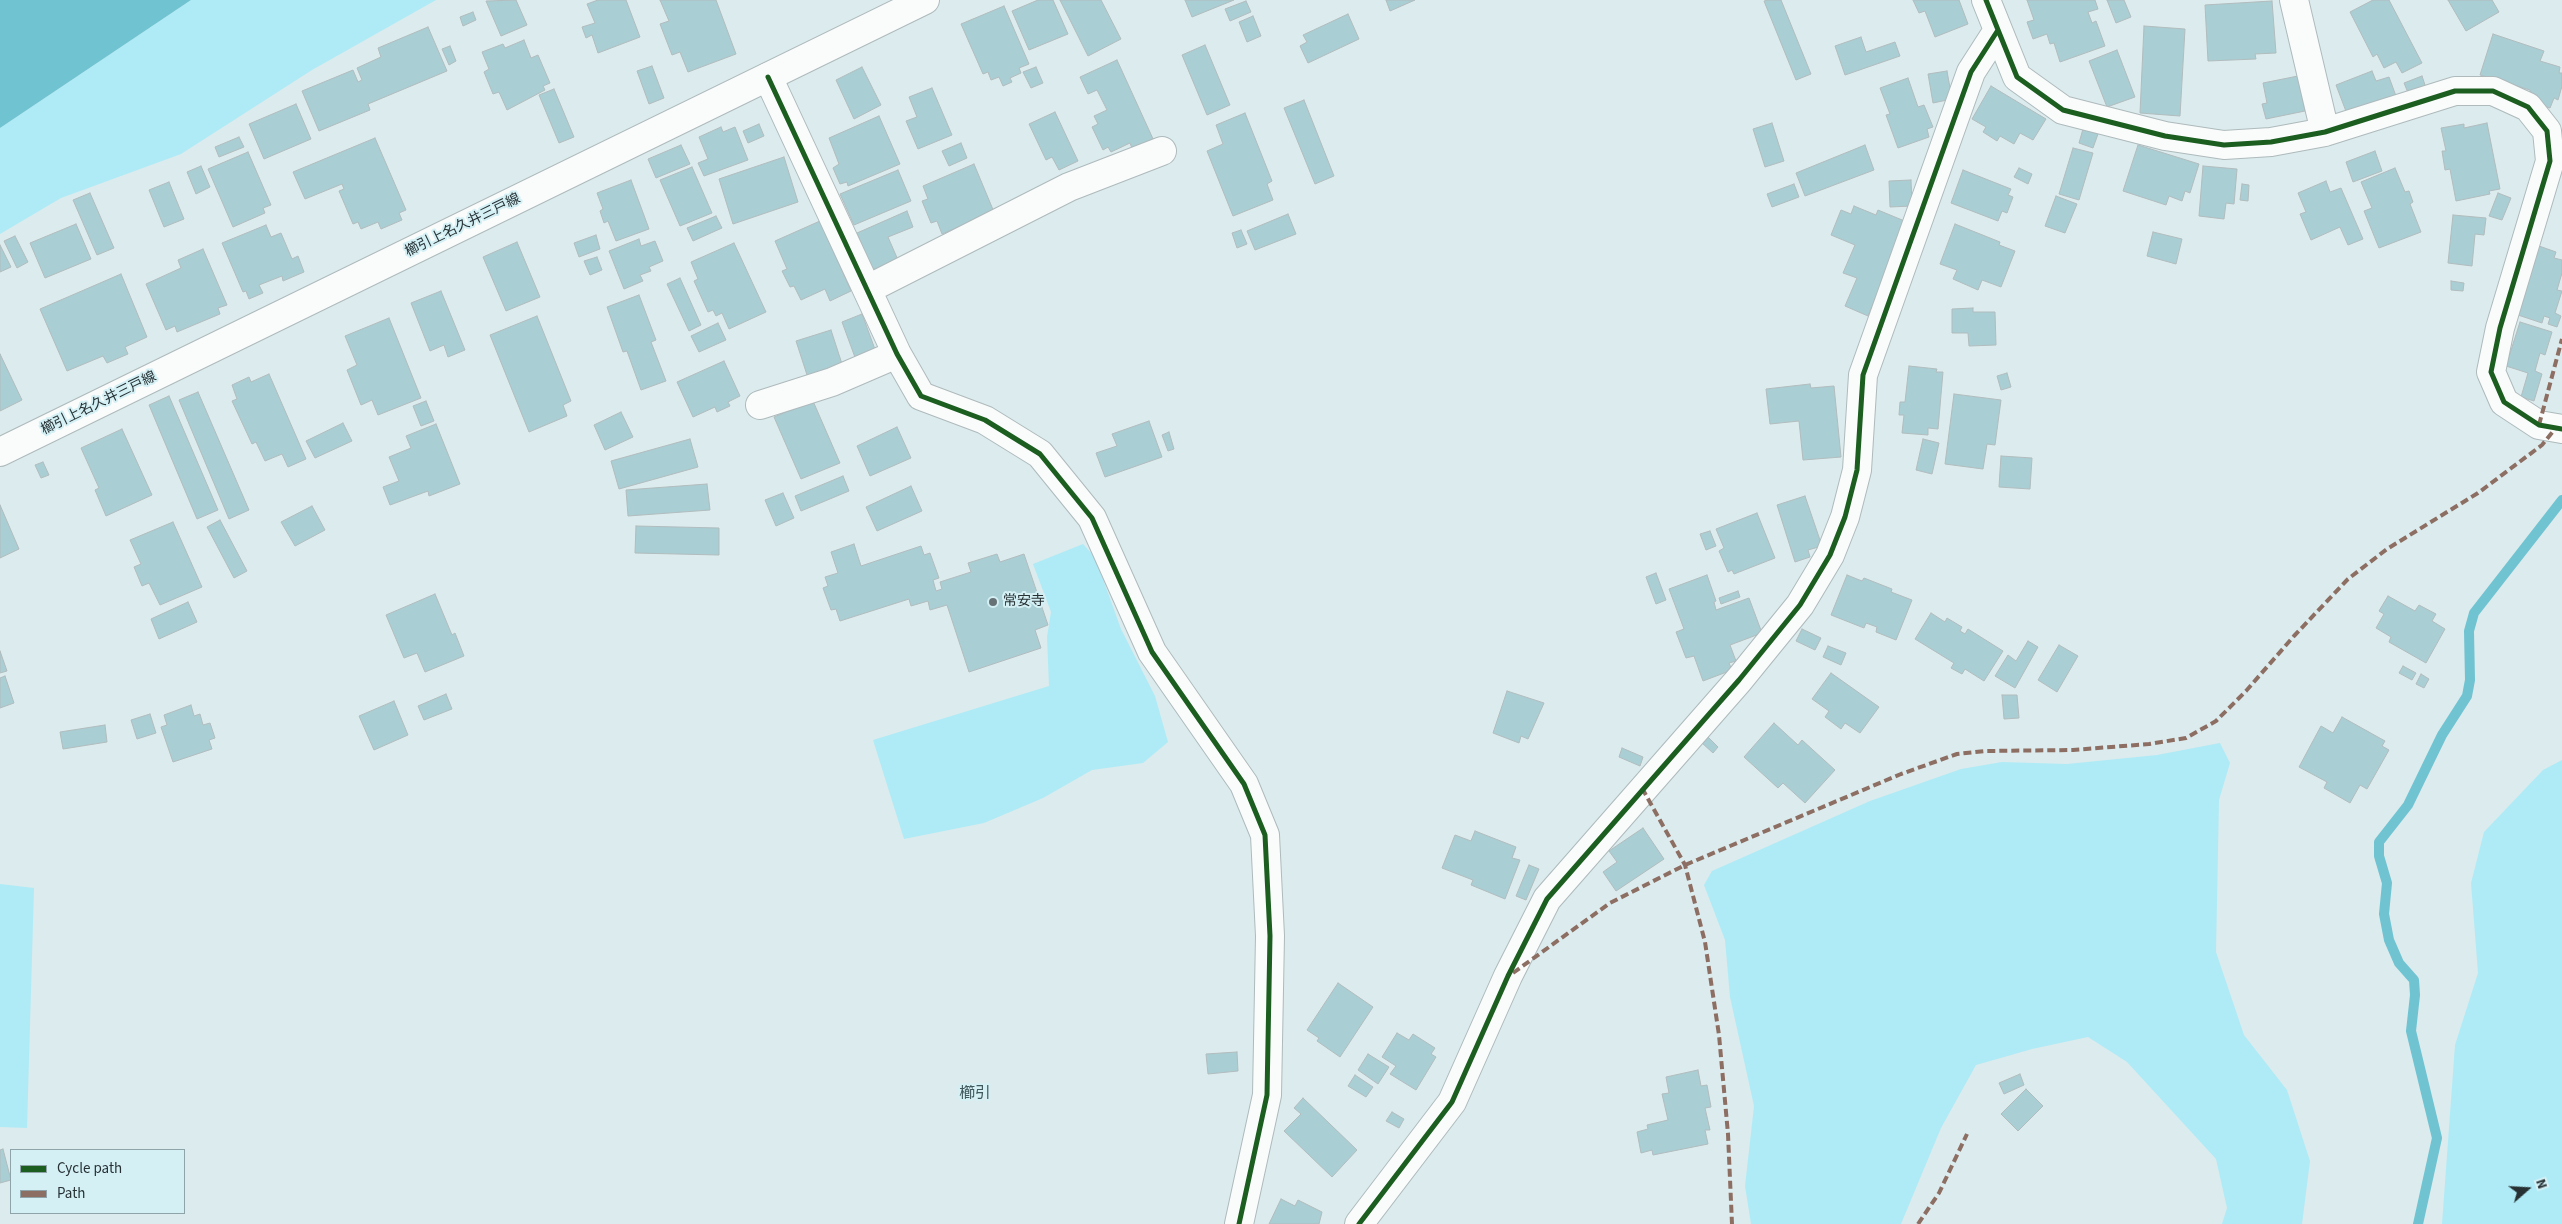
<!DOCTYPE html>
<html>
<head>
<meta charset="utf-8">
<style>
  body { margin:0 }
  #map { position:relative; width:2562px; height:1224px; overflow:hidden; background:#dcebed; font-family:"Source Sans 3",sans-serif }
  canvas { display:block }
  .legend { position:absolute; left:10px; top:1149px; width:175px; height:65px; box-sizing:border-box; background:#d4f0f5; border:1px solid #8fa4a8; margin:0; padding:6px 9px; list-style:none; font-size:15px; color:#273134 }
  .legend li { display:flex; align-items:center; gap:10px; height:25px }
  .legend b { width:25px; border:1px solid #8fa4a8 }
  .north { position:absolute; left:2502px; top:1164px; width:50px; height:50px; -webkit-text-stroke:4px #d4f0f5; paint-order:stroke; rotate:71deg; font-size:14px; font-weight:700; line-height:20px; text-align:center; color:#273134 }
  .north::after { content:''; display:block; margin:auto; width:18px; height:22px; background:#273134; clip-path:polygon(50% 0,100% 100%,50% 72%,0 100%) }
</style>
</head>
<body>
<div id="map">
<canvas width="2562" height="1224"></canvas>
<ul class="legend">
<li><b style="height:6px;background:#1b5e20"></b>Cycle path</li>
<li><b style="height:6px;background:#8d6e63"></b>Path</li>
</ul>
<div class="north">N</div>
</div>
<script>
const ctx = document.querySelector('canvas').getContext('2d');
ctx.lineJoin = 'round';
function paint(path, color) {
  ctx.fillStyle = color;
  ctx.fill(path, 'evenodd');
}
function poly(rows) {
  const path = new Path2D();
  for (const r of rows) {
    path.moveTo(r[0], r[1]);
    for (let i = 2; i < r.length; i += 2) path.lineTo(r[i], r[i + 1]);
  }
  return path;
}
function stroke(path, color, width, dash) {
  ctx.strokeStyle = color;
  ctx.lineWidth = width;
  ctx.lineCap = dash ? 'butt' : 'round';
  ctx.setLineDash(dash || []);
  ctx.stroke(path);
}
function drawText(font, color, halo, rows, align = 'center') {
  ctx.font = font + ' "Source Sans 3","Noto Sans JP",sans-serif';
  ctx.lineWidth = 4;
  ctx.setLineDash([]);
  ctx.textBaseline = 'middle';
  ctx.strokeStyle = halo;
  ctx.fillStyle = color;
  for (const [text, x, y, turn = 0] of rows) {
    ctx.save();
    ctx.translate(x, y);
    ctx.rotate((+turn || 0) * Math.PI / 180);
    ctx.textAlign = isNaN(turn) ? turn : align;
    if (halo) ctx.strokeText(text, 0, 0);
    ctx.fillText(text, 0, 0);
    ctx.restore();
  }
}
paint(poly([
  [191,0,436,0,312,70,181,154,61,198,0,234,0,128],
  [1083,544,1095,557,1121,629,1155,696,1168,742,1143,763,1092,770,1043,798,984,823,904,839,873,740,1049,686,1047,637,1051,612,1033,564],
  [2220,743,2230,763,2219,800,2216,952,2244,1035,2287,1090,2310,1161,2302,1224,2222,1224,2227,1208,2216,1159,2127,1062,2088,1037,2032,1049,1976,1065,1941,1128,1901,1224,1751,1224,1745,1186,1754,1106,1730,997,1725,940,1704,885,1712,871,1870,801,1961,769,2002,762,2067,764,2157,755],
  [2562,760,2562,1224,2442,1224,2455,1045,2478,973,2471,883,2484,832,2543,770],
  [0,884,34,888,27,1128,0,1127]
]), '#afebf6');
paint(poly([
  [0,0,191,0,0,128]
]), '#70c3d1');
stroke(poly([
  [2418,1224,2437,1138,2411,1031,2415,995,2414,980,2399,963,2389,940,2384,914,2387,883,2379,856,2379,842,2408,805,2442,735,2467,696,2470,680,2469,631,2474,613,2562,500]
]), '#70c3d1', 10);
const building = poly([
  [516,0,527,25,501,36,486,1,516,0],
  [598,0,626,0,640,37,598,53,592,35,586,38,582,27,595,23,587,4,598,0],
  [660,0,716,0,736,54,688,72,680,52,672,55,660,24,669,21,660,0],
  [1038,0,1053,0,1068,34,1029,50,1012,11,1038,0],
  [1060,0,1101,0,1121,39,1088,56,1060,0],
  [1185,0,1234,0,1192,17,1185,0],
  [1386,0,1415,0,1390,11,1386,0],
  [1768,0,1781,0,1811,74,1796,80,1764,1,1768,0],
  [1913,0,1959,0,1968,24,1935,37,1925,11,1919,13,1913,0],
  [2027,0,2095,0,2098,9,2088,12,2092,23,2096,21,2105,46,2060,62,2054,43,2050,44,2047,34,2033,39,2027,22,2034,20,2027,0],
  [2107,0,2124,0,2131,17,2116,23,2107,0],
  [2373,0,2389,0,2422,63,2402,73,2396,62,2384,68,2377,54,2373,57,2350,12,2373,0],
  [2448,0,2492,0,2499,12,2466,31,2448,0],
  [1246,1,1251,12,1230,21,1225,9,1246,1],
  [2272,1,2276,53,2255,54,2256,59,2208,61,2205,5,2272,1],
  [1004,6,1029,64,1019,68,1021,73,1010,78,1012,82,1003,86,999,77,991,80,988,72,983,74,961,24,1004,6],
  [473,12,476,20,463,26,460,17,473,12],
  [1348,14,1359,39,1308,63,1300,46,1307,42,1303,35,1348,14],
  [1253,16,1261,36,1247,42,1239,22,1253,16],
  [2144,26,2185,29,2180,116,2140,113,2144,26],
  [428,27,447,71,368,104,370,110,319,131,302,91,353,70,358,82,362,80,357,68,381,57,378,48,428,27],
  [2493,34,2544,51,2540,61,2560,67,2559,73,2562,73,2562,86,2558,100,2554,98,2550,108,2530,102,2530,90,2480,75,2493,34],
  [1861,37,1866,52,1895,42,1900,56,1845,75,1835,46,1861,37],
  [524,40,531,58,538,55,550,83,543,86,545,90,507,110,499,92,493,94,484,72,489,69,482,52,503,44,505,48,524,40],
  [1205,45,1230,105,1207,115,1182,55,1205,45],
  [450,46,456,61,449,65,442,49,450,46],
  [2117,50,2135,97,2107,107,2089,61,2117,50],
  [1117,60,1154,141,1133,151,1130,143,1111,152,1108,147,1103,150,1092,127,1098,124,1094,116,1107,110,1097,90,1088,94,1080,77,1117,60],
  [652,66,664,98,649,104,637,71,652,66],
  [862,67,881,105,854,119,836,80,862,67],
  [1036,67,1043,83,1031,88,1023,72,1036,67],
  [1947,71,1952,99,1933,103,1928,74,1947,71],
  [2372,71,2376,81,2389,77,2396,96,2347,114,2336,85,2372,71],
  [2298,76,2305,111,2266,119,2262,104,2267,103,2263,83,2298,76],
  [2422,76,2426,88,2409,95,2404,83,2422,76],
  [1908,78,1918,107,1924,105,1933,127,1927,129,1929,137,1898,148,1886,115,1890,114,1880,88,1908,78],
  [1991,86,2046,119,2033,140,2020,133,2014,144,2000,136,1997,141,1983,132,1986,127,1972,119,1991,86],
  [932,88,952,135,918,149,906,121,917,117,909,97,932,88],
  [554,89,574,137,559,143,539,95,554,89],
  [1304,100,1334,176,1315,184,1284,108,1304,100],
  [296,104,311,139,264,159,249,124,296,104],
  [1055,112,1078,161,1059,170,1052,157,1046,160,1029,124,1055,112],
  [1245,113,1272,181,1267,184,1273,200,1233,216,1207,151,1223,144,1216,125,1245,113],
  [879,116,900,164,848,186,847,182,840,184,833,168,839,164,829,138,879,116],
  [1772,123,1784,161,1765,167,1753,129,1772,123],
  [2487,123,2500,189,2489,191,2490,194,2456,201,2450,169,2445,170,2442,151,2446,151,2441,128,2464,124,2464,128,2487,123],
  [759,124,764,136,748,143,743,131,759,124],
  [721,127,723,132,735,127,748,160,704,176,698,163,708,159,699,137,721,127],
  [2083,129,2098,134,2093,148,2079,143,2083,129],
  [239,137,244,147,219,157,215,147,239,137],
  [375,138,406,210,399,213,402,220,381,229,378,222,361,229,358,222,353,224,339,191,344,189,342,184,305,199,293,172,375,138],
  [961,143,967,158,949,166,942,151,961,143],
  [681,145,690,164,656,178,648,159,681,145],
  [1865,145,1874,170,1805,196,1796,173,1865,145],
  [2138,145,2199,164,2190,193,2185,191,2182,201,2169,196,2166,205,2123,191,2138,145],
  [2073,148,2093,153,2079,200,2059,194,2073,148],
  [2375,151,2382,171,2353,182,2346,162,2375,151],
  [248,152,271,205,263,208,265,213,233,227,208,169,248,152],
  [784,157,798,202,733,224,719,179,784,157],
  [974,164,994,212,942,234,937,221,931,223,922,201,928,199,923,186,974,164],
  [201,166,210,187,196,194,187,172,201,166],
  [2203,166,2237,169,2234,204,2226,203,2224,219,2199,216,2203,166],
  [692,167,712,213,680,226,660,180,692,167],
  [2019,168,2032,174,2028,184,2014,177,2019,168],
  [2395,168,2405,192,2409,191,2413,202,2410,204,2421,232,2379,248,2364,211,2372,208,2361,182,2395,168],
  [898,170,911,201,854,225,840,194,898,170],
  [1963,170,2011,189,2008,195,2013,197,2007,213,2002,211,1998,221,1951,203,1963,170],
  [631,180,649,229,616,241,608,221,604,223,600,211,603,209,597,193,631,180],
  [1911,180,1912,206,1890,207,1889,181,1911,180],
  [2326,181,2330,192,2341,188,2363,239,2348,245,2340,227,2311,240,2300,214,2306,212,2298,193,2326,181],
  [169,182,184,219,164,227,149,190,169,182],
  [1794,184,1799,197,1772,207,1767,194,1794,184],
  [2242,184,2249,185,2248,201,2240,200,2242,184],
  [90,193,114,248,97,255,73,200,90,193],
  [2498,193,2511,198,2502,220,2489,216,2498,193],
  [2056,196,2077,204,2065,233,2045,226,2056,196],
  [1854,206,1876,215,1878,210,1907,222,1868,316,1845,306,1857,278,1843,273,1855,245,1831,235,1841,210,1851,214,1854,206],
  [907,211,913,227,888,237,898,260,872,270,857,233,907,211],
  [1288,214,1296,234,1255,250,1247,231,1288,214],
  [2453,215,2486,218,2484,235,2475,234,2472,266,2448,263,2453,215],
  [716,216,722,228,693,241,687,228,716,216],
  [820,221,851,291,830,301,825,289,801,300,794,286,790,287,782,271,787,269,775,241,820,221],
  [76,224,91,259,45,278,30,243,76,224],
  [1955,224,2000,242,1999,245,2015,251,2001,287,1982,280,1978,290,1953,279,1957,270,1940,264,1955,224],
  [266,225,271,237,281,233,292,259,298,256,304,272,283,281,282,276,259,285,263,293,249,299,246,291,243,292,222,243,266,225],
  [1241,230,1247,244,1237,248,1232,233,1241,230],
  [2153,232,2182,239,2176,264,2147,256,2153,232],
  [596,235,600,249,579,257,574,243,596,235],
  [15,236,28,262,17,268,4,241,15,236],
  [639,239,641,246,655,241,663,261,649,267,651,271,640,275,643,281,624,289,609,251,639,239],
  [517,242,540,297,506,311,483,257,517,242],
  [734,243,766,312,729,329,722,313,716,316,713,310,708,312,694,281,698,279,691,262,734,243],
  [0,245,11,267,0,272,0,245],
  [2539,246,2556,252,2554,258,2562,260,2562,273,2557,290,2562,291,2555,313,2561,316,2557,327,2548,324,2550,318,2544,316,2542,323,2518,315,2539,246],
  [203,249,227,305,218,308,220,314,177,332,175,326,166,330,146,284,181,268,178,260,203,249],
  [597,257,602,270,590,275,584,261,597,257],
  [121,274,147,337,125,347,128,354,107,363,103,356,67,371,40,309,121,274],
  [680,278,701,325,689,331,667,284,680,278],
  [2451,281,2464,283,2463,291,2451,290,2451,281],
  [441,291,465,350,448,357,444,345,430,351,411,303,441,291],
  [639,295,656,340,651,342,666,381,641,390,627,351,623,352,607,307,639,295],
  [1973,308,1973,312,1995,312,1996,345,1969,346,1968,333,1952,333,1952,309,1973,308],
  [862,314,876,352,856,360,842,322,862,314],
  [537,316,571,401,563,405,567,416,529,432,490,335,537,316],
  [389,318,421,398,378,415,372,400,361,405,347,370,357,365,345,336,389,318],
  [2520,322,2552,332,2545,355,2540,353,2535,371,2542,374,2534,401,2521,397,2528,373,2506,366,2520,322],
  [718,323,726,340,699,352,691,336,718,323],
  [831,330,843,367,808,378,796,341,831,330],
  [0,354,22,400,0,411,0,354],
  [724,361,740,396,728,402,730,406,717,412,715,407,693,417,677,382,724,361],
  [1909,366,1937,369,1936,372,1943,372,1938,429,1928,428,1928,435,1902,433,1904,415,1899,415,1900,402,1905,402,1909,366],
  [2007,373,2011,387,2001,390,1997,376,2007,373],
  [269,374,306,459,288,467,282,454,265,461,256,442,252,444,232,401,237,399,232,385,249,377,251,382,269,374],
  [1810,384,1811,388,1834,386,1841,457,1803,460,1799,421,1770,424,1766,389,1810,384],
  [198,392,249,510,229,519,179,400,198,392],
  [1954,394,2001,400,1995,445,1987,444,1983,469,1945,464,1954,394],
  [169,396,218,510,197,519,149,405,169,396],
  [426,401,434,421,421,426,413,406,426,401],
  [813,401,840,463,801,479,774,417,813,401],
  [621,412,633,437,605,450,594,425,621,412],
  [1149,421,1162,457,1105,477,1096,453,1117,446,1112,434,1149,421],
  [343,423,352,441,315,458,306,441,343,423],
  [436,424,460,484,429,496,428,491,390,505,383,487,399,481,389,457,411,448,406,436,436,424],
  [897,427,911,458,870,476,857,446,897,427],
  [122,429,152,495,106,516,95,490,99,488,81,448,122,429],
  [1169,432,1174,449,1168,451,1162,435,1169,432],
  [690,439,698,467,619,489,611,461,690,439],
  [1923,439,1939,443,1932,474,1916,470,1923,439],
  [2001,456,2032,458,2030,489,1999,487,2001,456],
  [43,462,49,475,41,478,35,465,43,462],
  [843,476,849,491,801,511,795,496,843,476],
  [707,484,710,510,628,516,626,490,707,484],
  [911,486,922,511,877,531,866,507,911,486],
  [783,493,794,518,776,526,765,500,783,493],
  [1805,496,1822,546,1808,550,1810,557,1795,562,1777,505,1805,496],
  [0,505,19,549,0,558,0,505],
  [312,506,325,530,295,546,281,522,312,506],
  [1757,513,1775,558,1734,574,1732,570,1728,572,1719,551,1724,548,1716,529,1757,513],
  [220,520,247,571,234,578,207,527,220,520],
  [173,522,202,587,160,605,149,583,142,586,134,567,141,564,130,540,173,522],
  [636,526,719,528,719,555,635,553,636,526],
  [1710,531,1716,546,1706,550,1700,534,1710,531],
  [854,544,861,566,921,546,924,555,930,553,939,578,933,580,936,591,942,589,940,582,971,572,968,563,997,554,1000,562,1024,554,1048,625,1035,630,1041,648,969,672,947,605,930,610,928,601,911,606,909,599,840,621,836,609,831,610,823,588,828,586,825,577,838,573,831,552,854,544],
  [1656,573,1666,600,1656,604,1646,577,1656,573],
  [1707,575,1716,601,1714,602,1716,610,1749,598,1762,633,1730,645,1736,661,1729,663,1732,670,1703,681,1694,656,1686,658,1676,632,1684,629,1669,589,1707,575],
  [1847,575,1862,581,1864,578,1892,589,1891,592,1912,600,1896,640,1876,632,1877,627,1866,623,1864,628,1831,615,1847,575],
  [1738,591,1740,597,1721,604,1719,598,1738,591],
  [435,594,452,635,455,633,464,656,425,672,417,653,404,658,386,615,435,594],
  [2388,596,2415,611,2419,605,2436,614,2432,621,2445,629,2426,663,2389,642,2391,637,2376,628,2384,614,2379,611,2388,596],
  [188,602,197,622,159,639,151,619,188,602],
  [1931,613,1945,622,1947,618,1962,627,1960,631,1965,634,1968,629,2003,651,1984,681,1965,669,1962,674,1951,668,1954,663,1915,639,1931,613],
  [1802,629,1821,638,1815,650,1796,641,1802,629],
  [2028,641,2038,647,2015,688,1995,676,2008,655,2016,661,2028,641],
  [2059,645,2078,656,2057,692,2038,680,2059,645],
  [1828,646,1846,653,1841,665,1823,657,1828,646],
  [0,651,7,671,0,673,0,651],
  [2403,666,2416,673,2412,680,2399,673,2403,666],
  [1831,673,1879,707,1860,733,1845,723,1841,729,1825,717,1829,711,1812,699,1831,673],
  [2421,674,2429,679,2424,688,2416,684,2421,674],
  [5,676,14,703,0,708,0,678,5,676],
  [1507,691,1544,703,1528,739,1521,736,1519,743,1493,733,1507,691],
  [446,694,452,709,424,720,418,706,446,694],
  [2002,695,2017,695,2019,718,2004,719,2002,695],
  [394,701,408,735,374,750,359,716,394,701],
  [191,705,194,716,200,714,203,725,210,723,215,738,209,740,212,749,173,762,161,727,167,725,164,715,191,705],
  [150,714,156,733,137,739,131,720,150,714],
  [2342,717,2385,741,2382,746,2389,750,2367,789,2360,785,2350,803,2324,788,2327,782,2299,767,2321,726,2333,733,2342,717],
  [1774,723,1798,745,1802,740,1835,770,1805,803,1783,783,1778,788,1744,757,1774,723],
  [105,725,107,742,63,749,60,732,105,725],
  [1708,737,1718,747,1713,753,1702,743,1708,737],
  [1622,748,1643,757,1640,766,1619,757,1622,748],
  [1643,828,1664,859,1616,891,1603,872,1617,862,1609,851,1643,828],
  [1475,831,1516,847,1512,858,1520,860,1505,899,1471,885,1473,880,1442,868,1455,835,1471,841,1475,831],
  [1529,865,1539,869,1526,900,1516,896,1529,865],
  [1338,983,1373,1007,1340,1057,1317,1041,1319,1038,1307,1030,1338,983],
  [1397,1033,1409,1040,1413,1034,1435,1048,1431,1054,1436,1057,1416,1090,1390,1074,1396,1066,1382,1057,1397,1033],
  [1237,1052,1238,1071,1208,1074,1206,1054,1237,1052],
  [1368,1054,1389,1067,1378,1084,1358,1070,1368,1054],
  [1698,1070,1701,1086,1707,1085,1711,1107,1705,1108,1710,1130,1705,1130,1708,1144,1653,1155,1652,1150,1641,1153,1637,1132,1648,1129,1647,1125,1668,1120,1662,1094,1669,1093,1666,1077,1698,1070],
  [2020,1074,2024,1085,2004,1094,1999,1083,2020,1074],
  [1355,1075,1373,1087,1366,1097,1348,1086,1355,1075],
  [2026,1089,2043,1106,2018,1131,2001,1114,2026,1089],
  [1303,1098,1357,1150,1332,1177,1284,1131,1301,1114,1294,1108,1303,1098],
  [1392,1112,1404,1119,1399,1128,1386,1121,1392,1112],
  [3,1149,11,1180,0,1183,0,1150,3,1149],
  [1281,1199,1295,1206,1298,1200,1322,1212,1319,1224,1269,1224,1281,1199]
]);
paint(building, '#a9ced3');
stroke(building, '#b1bcbe', 1);
const minor = poly([
  [1986,0,2017,77,2063,110,2165,136,2224,145,2271,142,2325,132,2455,91,2493,91,2528,107,2547,131,2550,161,2500,328,2491,372,2504,402,2539,425,2562,429],
  [2294,0,2325,132],
  [768,77,897,354,921,396,985,420,1040,454,1092,518,1152,652,1244,784,1265,835,1270,936,1267,1095,1239,1224],
  [868,289,1069,187,1162,151],
  [760,405,832,382,897,354],
  [1359,1224,1452,1102,1508,976,1547,899,1739,680,1800,605,1830,555,1845,517,1857,470,1863,375,1971,72,1998,30]
]);
const major = poly([
  [0,452,925,0]
]);
stroke(minor, '#aebabc', 30);
stroke(major, '#aebabc', 30);
stroke(minor, '#fafcfc', 28);
stroke(major, '#fafcfc', 28);
stroke(poly([
  [2539,425,2562,339],
  [1642,788,1685,865,1705,942,1719,1035,1728,1134,1732,1224],
  [1513,973,1610,903,1685,865,1901,774,1957,754,1985,751,2073,750,2149,744,2186,738,2216,721,2246,691,2294,636,2348,579,2387,549,2478,493,2542,445,2555,429],
  [1918,1224,1939,1193,1967,1134]
]), '#8d6e63', 4, [8, 4]);
stroke(poly([
  [1986,0,2017,77,2063,110,2165,136,2224,145,2271,142,2325,132,2455,91,2493,91,2528,107,2547,131,2550,161,2500,328,2491,372,2504,402,2539,425,2562,429],
  [768,77,897,354,921,396,985,420,1040,454,1092,518,1152,652,1244,784,1265,835,1270,936,1267,1095,1239,1224],
  [1359,1224,1452,1102,1508,976,1547,899,1739,680,1800,605,1830,555,1845,517,1857,470,1863,375,1971,72,1998,30]
]), '#1b5e20', 5);
for (const [x, y, r, color] of [
  [993,602,5,"#667275"]
]) {
  const dot = new Path2D();
  dot.arc(x, y, r, 0, 2 * Math.PI);
  ctx.fillStyle = color;
  ctx.fill(dot);
  stroke(dot, '#d4f0f5', 2);
}
drawText('14px', '#273134', '#d4f0f5', [
  ["櫛引上名久井三戸線",463,226,-26],
  ["櫛引上名久井三戸線",99,404,-26]
]);
drawText('14px', '#273134', '#d4f0f5', [
  ["常安寺",1003,602]
], 'left');
drawText('16px', '#40585c', '#d4f0f5', [
  ["櫛引",975,1094]
]);
</script>
</body>
</html>
